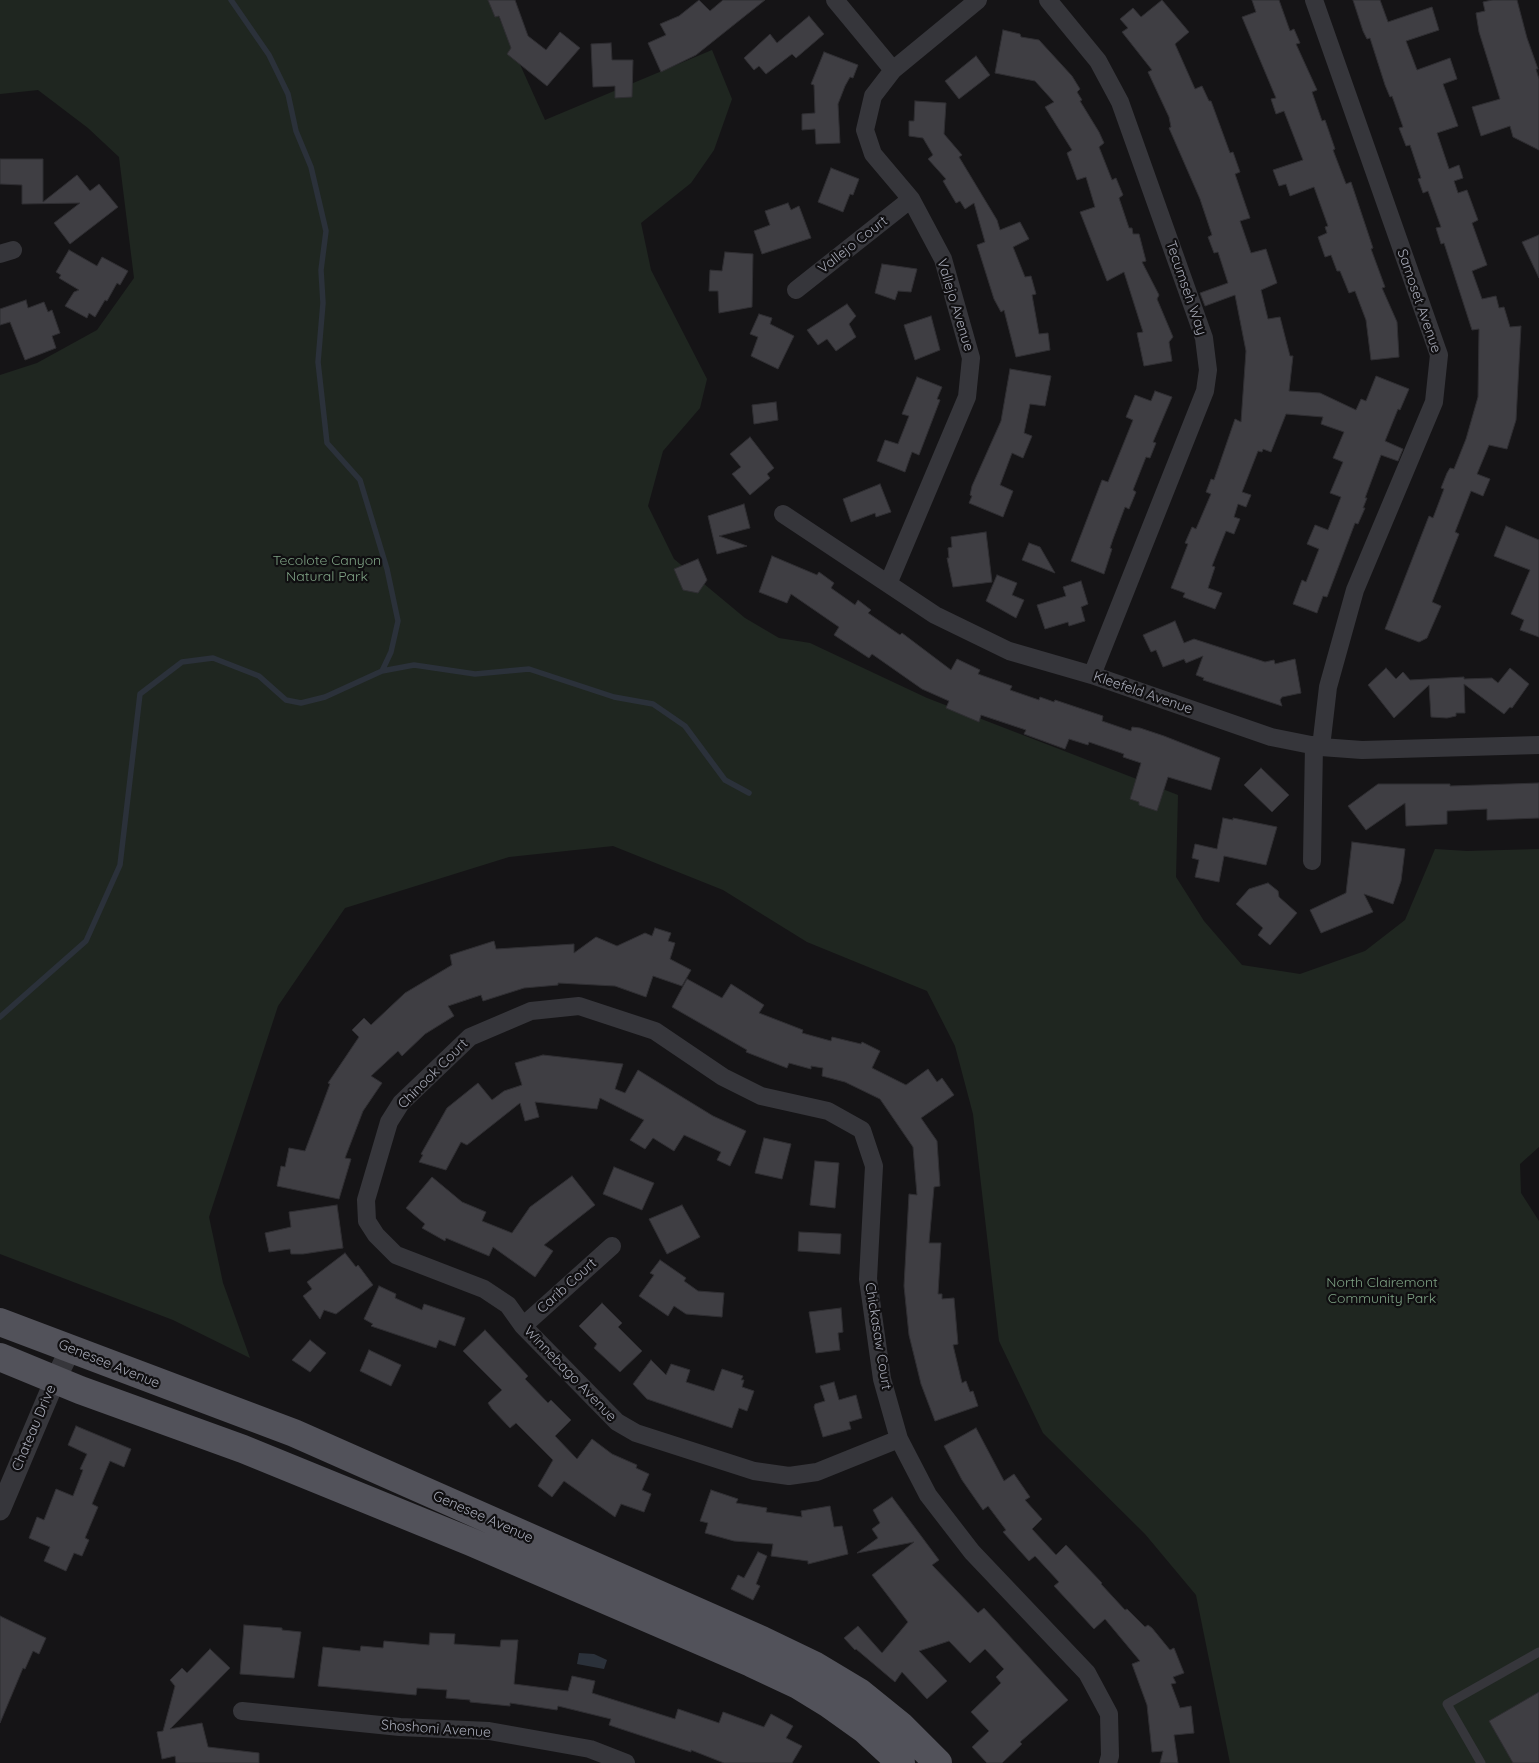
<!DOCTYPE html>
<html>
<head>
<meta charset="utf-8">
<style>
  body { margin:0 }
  canvas { display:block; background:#151416 }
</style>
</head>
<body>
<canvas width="1539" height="1763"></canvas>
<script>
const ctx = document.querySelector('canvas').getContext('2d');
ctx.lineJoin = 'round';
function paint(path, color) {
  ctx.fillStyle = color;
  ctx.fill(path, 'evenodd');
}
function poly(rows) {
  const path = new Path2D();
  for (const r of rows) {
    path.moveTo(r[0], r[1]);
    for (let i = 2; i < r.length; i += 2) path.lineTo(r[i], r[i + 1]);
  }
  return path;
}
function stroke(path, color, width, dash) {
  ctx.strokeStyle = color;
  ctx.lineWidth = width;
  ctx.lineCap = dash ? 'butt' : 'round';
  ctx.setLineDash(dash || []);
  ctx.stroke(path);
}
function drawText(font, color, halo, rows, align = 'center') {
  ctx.font = font + ' Quicksand,sans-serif';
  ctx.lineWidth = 4.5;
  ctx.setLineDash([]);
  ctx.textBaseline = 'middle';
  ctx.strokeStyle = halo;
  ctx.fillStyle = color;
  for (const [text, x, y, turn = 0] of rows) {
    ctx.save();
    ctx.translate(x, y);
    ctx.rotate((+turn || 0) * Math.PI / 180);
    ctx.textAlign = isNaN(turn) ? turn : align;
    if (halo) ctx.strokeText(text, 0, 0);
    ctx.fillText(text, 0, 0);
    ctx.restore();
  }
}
paint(poly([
  [0,0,491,0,545,120,712,50,732,99,714,150,691,183,641,223,651,270,707,379,700,408,663,451,648,506,674,559,745,618,779,638,810,643,927,698,1178,795,1176,877,1204,921,1242,965,1300,974,1365,951,1405,920,1435,849,1467,851,1539,849,1539,1147,1520,1164,1521,1193,1539,1221,1539,1763,1230,1763,1196,1595,1145,1534,1043,1433,999,1341,973,1114,955,1046,927,991,807,942,723,890,613,846,509,857,345,908,278,1006,209,1217,223,1283,250,1358,173,1320,0,1254,0,375,37,363,97,330,134,278,119,157,88,128,38,90,0,94]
]), '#1f2620');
paint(poly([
  [579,1653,594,1654,607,1660,604,1669,577,1664]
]), '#2b313a');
stroke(poly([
  [382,671,414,665,475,674,529,669,614,697,653,704,685,726,725,780,749,793],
  [0,1017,86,941,120,865,140,694,182,662,213,658,259,676,286,700,301,703,325,697,382,671,391,652,398,621,387,569,360,480,327,443,318,362,323,303,321,270,326,231,311,167,296,131,288,94,269,55,231,0]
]), '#2b313a', 5.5);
const building = poly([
  [488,0,515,0,528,36,546,50,560,32,580,48,547,86,507,54,511,48,499,16,495,17,488,0],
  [699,0,710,11,723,0,765,0,696,55,661,72,648,43,666,35,660,24,679,16,699,0],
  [1162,0,1189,32,1175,44,1195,89,1202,86,1209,101,1211,101,1230,153,1233,152,1240,172,1235,174,1250,218,1240,221,1251,253,1266,249,1277,283,1261,290,1268,319,1280,317,1290,356,1293,356,1289,391,1320,393,1356,410,1361,399,1366,401,1376,376,1409,389,1400,410,1398,409,1385,441,1403,449,1398,461,1381,455,1365,498,1367,498,1363,508,1365,508,1358,524,1355,523,1327,597,1323,596,1317,613,1293,604,1302,580,1306,582,1319,549,1307,544,1315,525,1328,530,1341,497,1330,493,1343,462,1333,458,1344,432,1321,424,1323,417,1286,414,1271,452,1263,449,1262,452,1258,451,1242,492,1251,495,1246,507,1238,504,1234,517,1240,519,1234,534,1226,531,1212,566,1215,567,1208,588,1222,593,1215,609,1183,597,1185,593,1171,588,1188,544,1185,543,1192,527,1196,529,1211,494,1206,492,1211,479,1214,480,1235,419,1241,422,1246,351,1235,295,1205,306,1200,293,1228,283,1218,252,1214,253,1208,237,1212,235,1200,199,1169,128,1171,127,1169,117,1148,72,1152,70,1122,32,1128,28,1120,19,1133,8,1141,17,1162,0],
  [1252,0,1279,0,1290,31,1294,29,1300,43,1296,44,1317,90,1312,92,1322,121,1325,120,1335,149,1333,150,1346,184,1351,182,1373,248,1371,249,1385,287,1382,288,1397,322,1399,357,1371,360,1366,320,1355,291,1349,293,1340,271,1337,271,1331,255,1325,257,1318,237,1327,233,1325,227,1328,226,1314,187,1290,196,1286,184,1279,186,1273,170,1303,160,1284,111,1276,114,1271,99,1276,98,1242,17,1256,12,1252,0],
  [1353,0,1380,0,1388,22,1432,7,1439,30,1406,41,1417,70,1450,58,1457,79,1443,84,1458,126,1437,133,1449,169,1459,165,1463,178,1454,181,1458,193,1467,190,1478,220,1472,223,1487,265,1472,271,1482,299,1496,296,1499,308,1504,307,1510,327,1521,326,1516,420,1507,449,1489,445,1477,474,1490,479,1483,496,1471,491,1455,532,1459,534,1432,602,1441,606,1427,638,1419,642,1385,629,1429,516,1433,518,1444,489,1441,488,1447,473,1450,468,1454,469,1466,439,1478,397,1479,329,1472,330,1444,243,1441,244,1436,228,1441,227,1428,191,1423,193,1418,179,1421,178,1410,145,1406,146,1399,128,1403,127,1392,96,1390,97,1385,85,1370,38,1367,39,1363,31,1353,0],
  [1492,0,1517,0,1527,38,1538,69,1536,69,1539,79,1539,150,1513,137,1510,126,1481,136,1472,107,1500,99,1479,32,1476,13,1485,11,1483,2,1492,0],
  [809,16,824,34,796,58,792,54,766,74,759,66,754,70,744,58,770,34,777,43,809,16],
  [1003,30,1020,34,1021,37,1039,40,1072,76,1080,89,1077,92,1082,100,1080,101,1099,132,1104,143,1099,147,1112,180,1116,178,1123,195,1119,198,1129,228,1132,228,1133,234,1139,234,1146,261,1142,262,1159,295,1157,299,1173,337,1169,342,1172,361,1144,366,1137,333,1143,332,1124,272,1107,281,1080,212,1095,207,1086,177,1077,180,1067,153,1072,150,1045,107,1054,102,1035,81,995,73,1003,30],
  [611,43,612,60,633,60,632,97,615,98,615,86,593,87,591,44,611,43],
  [824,52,858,65,853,78,850,77,845,86,838,104,840,143,816,144,815,129,802,130,802,114,815,113,814,85,811,84,824,52],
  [976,56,990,75,959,99,945,81,976,56],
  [915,101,946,103,944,134,962,155,959,157,997,220,1000,230,1020,222,1029,239,1013,247,1025,277,1031,276,1036,294,1032,295,1039,334,1048,333,1050,350,1016,357,1004,310,1001,312,994,299,977,245,985,242,974,203,965,209,960,201,956,203,943,181,946,179,928,159,933,155,923,138,909,136,909,121,914,121,915,101],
  [0,159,43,159,43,202,77,175,90,191,99,184,118,207,70,244,54,223,80,203,22,204,22,185,0,184,0,159],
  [831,168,859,179,853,195,850,194,843,212,818,202,831,168],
  [788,203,791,210,799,206,811,238,762,254,754,231,770,225,765,211,788,203],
  [1539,235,1539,278,1522,242,1539,235],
  [69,250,97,266,102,257,128,271,120,285,117,283,107,301,105,300,95,317,89,313,87,318,65,306,74,292,79,290,59,278,61,275,56,272,69,250],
  [725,252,753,254,752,307,719,313,718,291,709,291,710,270,722,271,725,252],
  [882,264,917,269,911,292,898,291,895,300,875,293,882,264],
  [26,300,28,308,44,302,48,312,52,310,60,333,52,336,56,348,25,360,10,322,0,325,0,309,26,300],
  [847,304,856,316,849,324,856,337,836,351,827,339,818,345,807,330,847,304],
  [759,314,772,318,770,324,794,336,778,369,751,356,758,337,750,334,759,314],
  [931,316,940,350,915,360,904,325,931,316],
  [1010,369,1051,376,1045,406,1030,404,1024,433,1032,436,1023,458,1012,453,1000,485,1013,491,1003,517,969,503,972,496,970,495,972,486,1001,421,1010,369],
  [917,377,942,387,937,399,940,400,919,455,912,452,905,472,877,461,885,440,898,444,909,416,902,414,917,377],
  [1155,391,1172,397,1153,442,1156,443,1150,458,1146,457,1133,490,1136,492,1129,509,1125,507,1113,539,1110,548,1112,549,1104,574,1071,561,1102,480,1108,482,1133,420,1126,417,1135,395,1151,401,1155,391],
  [776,402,778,420,754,424,752,405,776,402],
  [750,437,774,468,767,474,770,478,750,495,732,474,741,467,730,454,750,437],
  [880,484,891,512,876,517,875,513,851,522,843,499,880,484],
  [744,504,750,528,719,536,747,546,717,554,708,516,744,504],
  [1506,526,1539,540,1539,637,1520,630,1524,620,1511,614,1530,570,1494,556,1506,526],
  [986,532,992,582,953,587,947,558,949,558,948,548,952,547,951,537,986,532],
  [1029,543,1040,547,1055,573,1022,560,1029,543],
  [772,556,817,575,819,572,834,583,831,588,855,605,858,600,871,610,868,613,900,635,902,633,951,670,957,659,980,670,978,674,1012,686,1010,690,1039,700,1040,697,1054,702,1055,700,1103,716,1102,721,1131,731,1132,727,1140,728,1164,736,1220,758,1211,790,1168,777,1157,811,1139,805,1139,802,1130,799,1141,763,1123,757,1124,754,1089,742,1088,745,1069,739,1065,749,1024,734,1026,730,981,715,979,722,946,708,949,701,922,689,872,654,869,658,834,635,839,627,791,594,787,603,759,592,772,556],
  [698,559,707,580,698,593,683,590,674,569,698,559],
  [997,575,1017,583,1012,595,1024,600,1016,618,986,601,997,575],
  [1081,581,1088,604,1081,607,1085,621,1069,626,1068,622,1045,629,1037,605,1066,596,1063,587,1081,581],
  [1175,621,1184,643,1194,639,1265,662,1274,660,1275,664,1295,659,1301,693,1282,697,1280,700,1282,706,1203,680,1204,678,1196,675,1203,656,1186,663,1184,659,1163,667,1156,650,1151,652,1143,635,1175,621],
  [1386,668,1396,679,1403,672,1410,680,1464,677,1464,679,1492,678,1498,683,1510,668,1529,684,1512,708,1510,707,1504,714,1464,684,1465,713,1456,713,1456,716,1447,718,1431,717,1429,685,1394,718,1368,685,1386,668],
  [1261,768,1289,795,1272,812,1244,785,1261,768],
  [1539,783,1539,818,1487,820,1487,809,1447,811,1447,824,1406,826,1405,803,1366,830,1348,806,1378,784,1450,784,1450,786,1539,783],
  [1223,818,1233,820,1233,818,1277,827,1266,865,1224,856,1219,882,1195,877,1199,860,1192,858,1195,844,1217,849,1223,818],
  [1352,842,1405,849,1401,881,1393,904,1364,894,1373,912,1321,933,1310,910,1346,893,1352,842],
  [1268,883,1278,891,1279,897,1297,913,1270,945,1258,935,1263,928,1236,904,1249,889,1268,883],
  [655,928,671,933,668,941,675,943,670,959,691,970,682,986,653,976,646,997,615,986,558,983,558,985,524,988,483,1001,481,995,448,1006,454,1016,425,1034,402,1056,398,1051,371,1076,382,1083,363,1111,345,1158,351,1159,339,1199,277,1186,281,1166,285,1167,289,1148,305,1151,330,1084,328,1083,359,1037,352,1030,364,1018,371,1025,405,993,452,965,450,955,494,941,496,949,574,944,574,953,596,937,617,946,645,933,652,936,655,928],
  [687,979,722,998,731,984,764,1005,759,1013,803,1030,802,1033,831,1041,832,1037,861,1044,862,1042,880,1051,872,1068,906,1085,928,1069,937,1082,942,1078,954,1095,921,1118,937,1141,940,1186,934,1187,929,1243,941,1243,938,1294,942,1294,942,1299,954,1298,958,1344,953,1345,962,1383,966,1381,970,1392,973,1391,978,1406,935,1421,921,1384,909,1335,904,1286,909,1194,917,1195,913,1147,880,1099,845,1082,822,1076,823,1068,811,1066,811,1069,789,1063,787,1068,746,1052,747,1050,672,1007,687,979],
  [543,1055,623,1064,615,1089,625,1093,638,1070,713,1116,746,1131,730,1166,717,1160,721,1152,684,1135,674,1151,653,1138,645,1149,630,1140,644,1120,600,1098,597,1109,535,1102,539,1117,525,1121,520,1103,467,1145,461,1142,446,1170,419,1162,423,1155,421,1154,447,1108,478,1083,492,1100,504,1091,522,1085,515,1063,543,1055],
  [764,1138,791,1144,782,1179,755,1173,764,1138],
  [815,1161,839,1163,835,1208,810,1205,815,1161],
  [614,1167,654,1183,642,1210,603,1194,614,1167],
  [572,1176,595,1205,544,1245,553,1251,535,1277,493,1247,489,1256,446,1238,445,1241,422,1228,425,1224,406,1208,432,1177,462,1202,486,1212,482,1221,512,1233,530,1207,572,1176],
  [337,1205,343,1248,303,1254,291,1254,290,1249,269,1252,265,1233,291,1227,289,1212,337,1205],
  [682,1205,700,1237,667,1254,649,1219,682,1205],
  [799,1232,841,1234,840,1254,798,1251,799,1232],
  [345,1253,356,1267,358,1265,373,1285,336,1314,324,1310,320,1319,303,1296,312,1289,307,1282,345,1253],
  [660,1260,686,1278,684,1281,698,1291,724,1293,722,1317,686,1314,674,1306,668,1316,639,1296,654,1275,650,1273,660,1260],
  [379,1286,396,1294,395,1298,422,1310,424,1304,465,1318,455,1346,439,1340,436,1348,371,1326,373,1324,364,1319,379,1286],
  [602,1303,622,1323,618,1327,642,1351,620,1372,594,1348,597,1344,579,1326,602,1303],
  [841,1308,843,1332,838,1333,840,1350,816,1353,809,1312,841,1308],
  [485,1330,528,1376,525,1379,548,1403,551,1400,571,1420,555,1436,577,1459,592,1439,612,1454,637,1465,636,1468,649,1474,642,1490,651,1494,644,1512,621,1504,615,1517,564,1481,552,1497,538,1486,553,1460,516,1423,510,1428,492,1409,488,1403,502,1390,463,1351,485,1330],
  [310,1340,326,1353,310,1372,292,1360,310,1340],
  [369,1350,401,1365,391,1386,360,1371,369,1350],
  [651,1360,666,1375,671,1364,690,1370,686,1382,714,1391,722,1369,743,1376,741,1380,744,1380,742,1387,754,1391,747,1411,739,1408,732,1428,647,1399,633,1384,651,1360],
  [834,1382,839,1400,856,1395,862,1418,849,1422,851,1429,823,1437,814,1407,815,1404,825,1401,820,1386,834,1382],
  [76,1426,131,1449,124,1467,110,1461,92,1504,98,1507,85,1538,89,1540,82,1556,74,1553,66,1571,44,1561,50,1547,29,1538,37,1517,44,1520,56,1489,73,1496,83,1470,80,1469,87,1454,68,1445,76,1426],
  [976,1428,1004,1481,1014,1474,1030,1497,1025,1500,1042,1519,1032,1529,1056,1555,1066,1545,1102,1583,1101,1584,1125,1610,1127,1609,1145,1627,1148,1625,1152,1628,1170,1650,1174,1648,1184,1673,1173,1677,1176,1683,1171,1684,1180,1708,1191,1706,1194,1733,1174,1735,1178,1763,1160,1763,1163,1751,1152,1752,1147,1705,1132,1664,1140,1661,1105,1619,1094,1629,1054,1586,1059,1582,1035,1556,1029,1561,1003,1532,1006,1530,988,1506,983,1510,962,1480,944,1446,976,1428],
  [711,1490,738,1499,736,1503,767,1508,766,1512,802,1517,801,1511,830,1506,834,1527,842,1526,848,1554,808,1564,808,1561,771,1556,773,1544,734,1541,705,1533,708,1523,700,1521,711,1490],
  [892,1497,939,1560,932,1565,978,1613,984,1608,1068,1700,1020,1742,1022,1744,1002,1763,987,1763,972,1747,989,1731,971,1712,1001,1683,996,1677,1004,1669,985,1649,970,1663,949,1641,919,1651,947,1681,927,1699,902,1672,895,1682,856,1649,855,1650,844,1638,858,1626,882,1653,908,1622,872,1575,914,1542,857,1553,878,1538,872,1529,880,1523,873,1510,892,1497],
  [758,1552,767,1556,756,1584,760,1586,753,1600,731,1589,738,1575,744,1578,758,1552],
  [0,1616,46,1638,39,1654,33,1651,25,1669,23,1668,0,1723,0,1616],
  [244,1625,282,1628,282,1630,301,1632,294,1678,240,1674,244,1625],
  [430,1633,455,1634,454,1644,500,1647,501,1640,518,1640,514,1684,568,1691,572,1676,595,1681,592,1693,675,1719,678,1709,719,1723,723,1712,764,1727,771,1714,793,1726,786,1738,802,1746,792,1763,724,1763,691,1750,691,1752,609,1725,611,1719,558,1706,557,1710,510,1703,510,1706,470,1702,470,1700,446,1698,447,1690,417,1688,416,1695,318,1686,323,1647,360,1651,361,1646,383,1648,384,1641,429,1645,430,1633],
  [210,1649,230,1668,170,1729,202,1723,208,1747,259,1753,259,1763,176,1763,175,1756,162,1759,157,1732,163,1731,175,1686,170,1680,182,1668,187,1673,210,1649],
  [1539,1692,1539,1763,1513,1763,1489,1721,1539,1692]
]);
paint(building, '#3f3e43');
stroke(building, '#2f2e32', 1);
stroke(poly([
  [1481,1763,1447,1704,1539,1652]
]), '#36363b', 9);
stroke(poly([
  [835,0,893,70],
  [1048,0,1098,61,1120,102,1204,338,1208,370,1205,391,1092,675],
  [1314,0,1439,355,1434,402,1355,590,1328,687,1321,747],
  [0,254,13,250],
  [796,290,911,199],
  [783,514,935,615,1009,651,1092,675,1271,737,1321,747,1362,750,1539,745],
  [888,584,967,397,971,358,943,259,911,199,873,154,865,130,873,96,893,70,978,0],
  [1312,861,1314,745],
  [523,1326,612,1246],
  [899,1439,817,1472,789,1476,754,1471,636,1433,617,1422,523,1326,508,1305,484,1289,396,1255,376,1235,367,1221,366,1200,389,1122,401,1103,470,1037,531,1011,579,1006,655,1031,723,1077,761,1096,828,1111,862,1130,874,1166,868,1279,882,1379,899,1439,928,1495,972,1552,1087,1673,1109,1714,1110,1756,1108,1763],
  [242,1711,400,1727,489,1731,590,1749,626,1763]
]), '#36363b', 18);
stroke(poly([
  [0,1510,55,1380,71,1348]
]), '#36363b', 21);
stroke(poly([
  [0,1322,294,1433,762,1640,814,1665,859,1692,901,1726,938,1763],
  [0,1357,80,1390,243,1449,471,1542,751,1663,798,1685,829,1704,864,1729,901,1763]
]), '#52525a', 28);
drawText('14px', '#a6a9b6', '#100f11', [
  ["Vallejo Court",853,245,-38],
  ["Tecumseh Way",1186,288,71],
  ["Samoset Avenue",1419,301,71],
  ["Vallejo Avenue",955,305,73],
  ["Kleefeld Avenue",1143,693,19],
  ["Chinook Court",433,1074,-45],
  ["Carib Court",567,1286,-42],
  ["Chickasaw Court",878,1336,81],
  ["Genesee Avenue",109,1364,22],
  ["Winnebago Avenue",570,1374,46],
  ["Chateau Drive",34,1428,-67],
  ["Genesee Avenue",483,1517,24],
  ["Shoshoni Avenue",436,1729,4]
]);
drawText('14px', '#7ea184', '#100f11', [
  ["Tecolote Canyon",327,561],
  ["Natural Park",327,577],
  ["North Clairemont",1382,1283],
  ["Community Park",1382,1299]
]);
</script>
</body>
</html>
